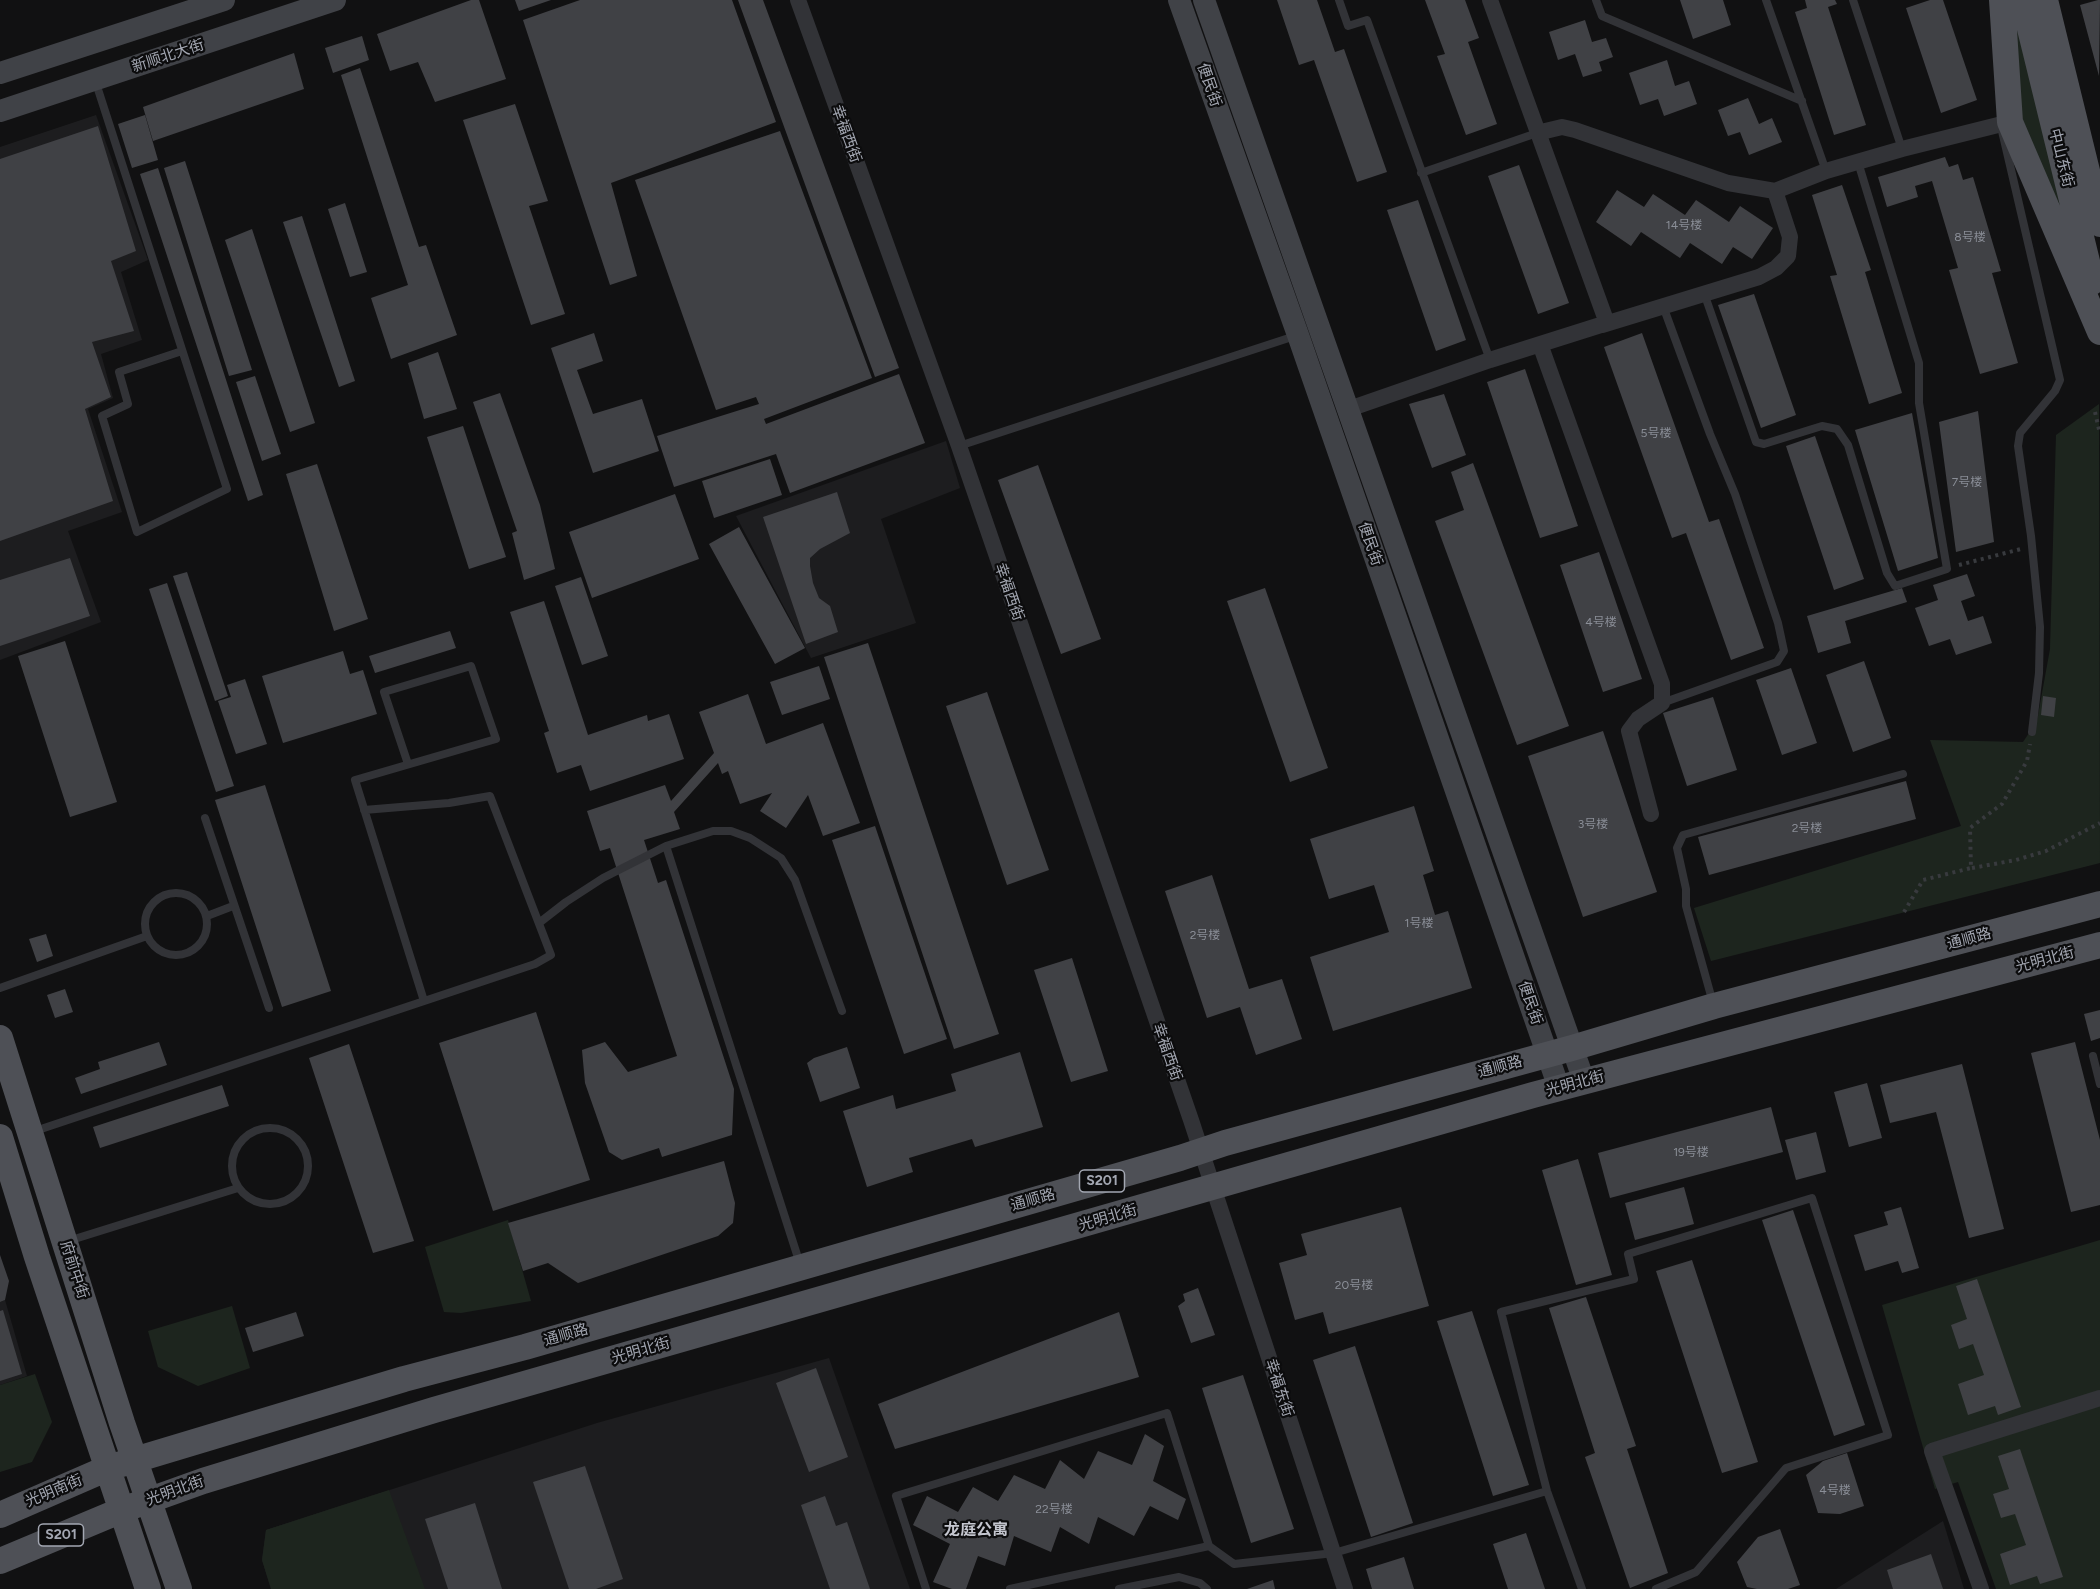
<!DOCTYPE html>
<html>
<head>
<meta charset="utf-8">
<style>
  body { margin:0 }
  canvas { display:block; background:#111112 }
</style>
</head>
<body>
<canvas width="2100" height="1589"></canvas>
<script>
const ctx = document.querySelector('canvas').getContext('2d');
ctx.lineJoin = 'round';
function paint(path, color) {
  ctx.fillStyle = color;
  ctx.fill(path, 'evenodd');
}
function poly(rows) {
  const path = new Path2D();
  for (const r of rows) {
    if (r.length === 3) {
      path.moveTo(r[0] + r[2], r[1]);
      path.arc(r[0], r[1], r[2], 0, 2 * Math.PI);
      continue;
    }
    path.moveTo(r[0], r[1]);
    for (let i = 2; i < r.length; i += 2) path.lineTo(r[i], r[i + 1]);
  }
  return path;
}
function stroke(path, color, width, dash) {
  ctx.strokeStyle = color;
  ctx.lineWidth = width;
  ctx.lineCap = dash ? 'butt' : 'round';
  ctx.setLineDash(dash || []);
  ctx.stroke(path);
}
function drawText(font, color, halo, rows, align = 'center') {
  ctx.font = font + ' Figtree,"Noto Sans SC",sans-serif';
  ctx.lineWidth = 4.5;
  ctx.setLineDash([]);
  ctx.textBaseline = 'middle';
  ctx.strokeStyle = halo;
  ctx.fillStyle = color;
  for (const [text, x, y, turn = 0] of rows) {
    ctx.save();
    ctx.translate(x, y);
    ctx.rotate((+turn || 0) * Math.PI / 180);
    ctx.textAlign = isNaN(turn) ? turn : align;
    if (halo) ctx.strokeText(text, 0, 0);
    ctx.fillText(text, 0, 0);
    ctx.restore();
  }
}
paint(poly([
  [96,115,148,260,121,272,142,340,101,354,113,398,88,409,122,512,68,531,101,622,0,660,0,147],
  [946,441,960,488,881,519,916,623,811,658,736,516],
  [5,1300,27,1376,0,1385,0,1302],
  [829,1358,910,1589,271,1589,262,1560,266,1530,597,1423],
  [1943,1521,1964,1589,1836,1589]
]), '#1d1d1f');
paint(poly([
  [2023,18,2068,205,2059,207,2018,120,2014,21],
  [2099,404,2100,863,1711,961,1694,908,1961,826,1930,740,2023,742,2037,721,2050,649,2056,435],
  [508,1220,531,1301,461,1313,444,1312,425,1247],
  [2100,1240,2100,1589,1996,1589,1958,1482,1935,1489,1882,1305],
  [232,1306,250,1368,198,1386,158,1367,148,1331],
  [35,1374,52,1422,32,1462,0,1472,0,1385],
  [389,1490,425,1589,271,1589,262,1560,266,1530]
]), '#1d251e');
paint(poly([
  [471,0,479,0,506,79,435,102,418,62,390,71,377,34],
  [515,0,551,0,519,11],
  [580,0,732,0,776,122,611,183,637,276,610,285,523,20],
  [738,0,763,0,899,368,875,377],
  [1277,0,1317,0,1335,52,1344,49,1387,172,1357,182,1314,60,1299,65],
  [1425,0,1465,0,1479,38,1468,42,1497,124,1466,135,1437,56,1445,54],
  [1680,0,1723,0,1731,25,1693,39],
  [1805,0,1835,0,1837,4,1828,7,1866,125,1834,135,1795,12,1807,8],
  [1930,0,1943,0,1977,100,1941,113,1906,8],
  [2098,0,2100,0,2099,76,2080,5],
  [1585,20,1592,42,1606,38,1613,57,1599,62,1602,71,1583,77,1575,54,1558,60,1549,32],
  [362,36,369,60,333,73,325,48],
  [294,53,304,89,153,141,143,107],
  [1667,60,1675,86,1689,81,1697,104,1664,116,1658,99,1640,105,1629,73],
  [360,68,419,247,426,245,457,335,391,359,371,298,408,285,341,75],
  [1748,98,1759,124,1772,118,1782,142,1749,155,1740,132,1728,136,1718,110],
  [515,104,548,201,529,206,565,314,531,325,463,120],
  [145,115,158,160,132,168,118,124],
  [98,126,136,251,111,261,134,331,92,342,111,397,85,409,113,501,0,541,0,159],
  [780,131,872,378,764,419,766,424,899,374,925,443,790,493,776,454,674,487,657,436,759,404,756,397,716,410,635,180],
  [1945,157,1949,167,1958,164,1963,180,1973,177,2001,271,1992,273,2018,363,1980,374,1949,270,1958,268,1932,181,1915,186,1918,197,1887,207,1878,177],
  [185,161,252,370,229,376,164,168],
  [1519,165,1569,303,1538,314,1488,176],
  [158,168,263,495,248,501,140,174],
  [1842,185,1871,270,1865,272,1902,393,1869,404,1830,276,1837,275,1812,195],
  [1617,190,1644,207,1653,194,1685,215,1696,200,1729,222,1740,206,1773,228,1752,259,1733,247,1722,264,1690,243,1680,258,1641,232,1631,246,1596,222],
  [1418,200,1466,340,1436,351,1387,210],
  [345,203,367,272,350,277,328,209],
  [302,216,355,381,339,387,283,222],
  [252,229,315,423,290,432,225,240],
  [1754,294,1796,415,1761,428,1718,305],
  [594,333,603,361,577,370,593,414,642,399,659,451,593,473,551,348],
  [1642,333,1709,522,1719,519,1764,648,1731,660,1686,533,1672,538,1604,347],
  [438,352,457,409,424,419,408,363],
  [1525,369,1578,526,1540,538,1487,382],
  [255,376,281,454,262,461,236,382],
  [500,393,540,505,555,569,524,580,512,533,517,531,473,402],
  [1444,394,1466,455,1432,468,1409,404],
  [1978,411,1994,542,1956,552,1939,422],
  [1912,413,1938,558,1898,571,1855,430],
  [463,426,506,557,469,569,427,437],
  [1815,436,1864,579,1834,590,1786,446],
  [770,459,782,495,714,518,702,481],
  [1473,463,1569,726,1517,745,1435,521,1464,510,1451,472],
  [317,464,368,619,334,631,286,474],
  [1038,465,1101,639,1061,654,998,480],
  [837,492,850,533,820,549,810,558,810,566,813,583,819,598,830,606,838,632,806,644,763,517],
  [675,494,699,559,592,598,569,532],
  [739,527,805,648,775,664,709,544],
  [1599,552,1642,679,1603,692,1560,565],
  [70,558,90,616,0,646,0,580],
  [187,572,228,696,215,701,173,576],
  [1967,574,1975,596,1961,601,1968,621,1983,616,1992,643,1956,655,1950,639,1929,646,1915,608,1938,600,1933,585],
  [581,577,608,656,582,665,555,586],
  [167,583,234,786,216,792,149,589],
  [1265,588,1328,768,1290,782,1227,601],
  [1902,588,1907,602,1845,621,1851,643,1818,653,1807,616],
  [544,601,588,735,647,715,648,721,669,714,684,759,590,791,581,765,557,773,544,733,549,731,510,612],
  [450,631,456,648,375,673,369,656],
  [65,641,117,802,70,817,18,656],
  [868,643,999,1034,954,1049,824,657],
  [343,651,350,674,363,670,377,714,283,743,262,676],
  [1864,661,1891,738,1853,752,1826,675],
  [819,666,830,699,782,715,770,682],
  [1791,668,1817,743,1782,755,1756,680],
  [245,679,267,744,236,754,218,701,231,697,227,685],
  [987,692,1049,870,1007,885,946,706],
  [748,694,766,744,823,723,860,823,823,836,808,795,786,828,760,811,772,793,740,804,728,771,722,774,718,763,674,812,680,829,644,840,658,883,666,880,734,1089,732,1135,662,1157,659,1148,622,1160,609,1152,585,1083,582,1050,605,1042,628,1072,677,1056,610,848,600,851,587,811,665,785,671,801,714,753,699,712],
  [2043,696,2056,698,2054,717,2041,715],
  [1713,697,1737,770,1687,786,1663,713],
  [1603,731,1657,892,1583,917,1528,756],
  [1906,781,1916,819,1709,875,1698,837],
  [265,785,331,991,282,1007,215,800],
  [1414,806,1434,871,1423,875,1435,915,1448,911,1472,988,1333,1031,1310,957,1389,932,1374,885,1329,899,1310,839],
  [875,826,947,1039,904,1054,832,840],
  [1212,875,1249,989,1282,979,1302,1039,1256,1055,1240,1007,1207,1018,1165,891],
  [46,934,53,956,37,962,29,939],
  [1072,958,1108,1071,1071,1082,1034,970],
  [65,989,73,1012,55,1018,47,995],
  [2100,1010,2100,1038,2091,1041,2084,1014],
  [536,1012,590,1180,493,1211,439,1043],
  [159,1042,167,1065,81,1094,75,1078,100,1069,98,1062],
  [2075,1042,2100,1140,2100,1205,2071,1212,2031,1053],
  [349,1044,414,1241,373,1253,309,1058],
  [847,1047,860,1088,820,1102,807,1063,814,1058],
  [1020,1052,1043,1127,975,1147,972,1139,909,1158,913,1172,867,1187,843,1111,893,1095,896,1109,956,1091,951,1074],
  [1962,1064,2004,1229,1969,1238,1936,1112,1890,1123,1880,1085],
  [1867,1083,1882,1138,1849,1147,1834,1092],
  [222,1085,229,1106,100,1148,93,1127],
  [1771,1107,1783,1152,1610,1198,1598,1153],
  [1816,1132,1826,1172,1796,1180,1785,1140],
  [1578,1159,1612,1275,1576,1285,1542,1170],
  [724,1161,735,1203,733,1223,718,1236,578,1283,548,1263,523,1271,508,1223],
  [1684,1187,1694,1224,1635,1240,1625,1203],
  [1401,1207,1429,1306,1329,1334,1323,1312,1295,1320,1279,1263,1307,1255,1301,1234],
  [1901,1207,1919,1268,1902,1273,1898,1261,1865,1271,1854,1235,1888,1225,1884,1212],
  [1793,1210,1865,1425,1834,1436,1762,1220],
  [0,1255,9,1281,5,1300,0,1302],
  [1692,1260,1758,1462,1722,1473,1656,1271],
  [1977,1279,2021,1407,1998,1415,1995,1406,1968,1415,1958,1384,1984,1375,1973,1344,1959,1349,1951,1325,1967,1319,1956,1286],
  [1198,1288,1215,1335,1191,1343,1178,1306,1185,1301,1183,1294],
  [1586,1297,1636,1446,1627,1449,1668,1573,1630,1588,1585,1457,1595,1453,1549,1308],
  [3,1310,22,1374,0,1381,0,1311],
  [1472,1311,1529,1485,1493,1496,1437,1321],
  [296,1312,304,1336,253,1352,245,1328],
  [1119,1312,1139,1377,895,1449,878,1404],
  [1355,1346,1413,1523,1371,1537,1313,1360],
  [816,1368,848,1457,809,1472,776,1383],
  [1243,1375,1294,1529,1251,1543,1202,1388],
  [1145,1434,1164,1446,1153,1481,1186,1499,1178,1520,1150,1506,1134,1536,1098,1517,1089,1544,1060,1527,1051,1552,1014,1536,1005,1566,978,1556,966,1589,952,1589,933,1582,950,1544,913,1525,927,1496,958,1512,973,1487,998,1501,1014,1475,1045,1489,1060,1460,1084,1479,1098,1451,1132,1465],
  [2020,1449,2063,1577,2040,1584,2037,1576,2010,1585,2000,1554,2026,1545,2015,1514,2001,1518,1993,1494,2009,1489,1998,1456],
  [1847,1453,1864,1506,1840,1514,1818,1513,1806,1475,1823,1461],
  [585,1466,623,1579,596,1589,569,1589,533,1482],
  [825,1496,836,1526,847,1522,870,1589,830,1589,801,1505],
  [475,1503,502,1589,448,1589,425,1519],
  [1780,1529,1800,1585,1788,1589,1757,1589,1747,1587,1737,1562,1758,1537],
  [1526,1533,1545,1589,1508,1589,1493,1544],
  [1931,1554,1943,1589,1893,1589,1887,1570],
  [1404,1557,1414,1589,1372,1589,1366,1569],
  [1273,1580,1275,1589,1247,1589]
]), '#404145');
stroke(poly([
  [2095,412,2100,434],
  [1959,565,2021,549],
  [1972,868,2016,860,2046,851,2100,823],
  [1904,912,1923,880,1971,868,1970,828,2002,804,2027,761,2030,744]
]), '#383a3e', 4, [3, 4.5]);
stroke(poly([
  [1339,0,1348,26,1367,20,1490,360],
  [1596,0,1602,16,1802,101],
  [1766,0,1826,171],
  [1853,0,1902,149],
  [95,80,227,489,137,532,102,416,128,404,119,372,182,351],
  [2002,131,2060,380,2055,391,2020,433,2018,446,2031,536,2040,627,2039,673,2032,732],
  [1421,173,1537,133],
  [1704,293,1756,442,1764,444,1822,426,1837,429,1848,445,1887,573,1895,586,1947,569,1919,403,1919,363,1858,162],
  [959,446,1298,335],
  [1662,703,1777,662,1784,651,1778,623,1735,494,1710,434,1663,306],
  [408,764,384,692,471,666,496,739,355,780,424,1001],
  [205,818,269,1008],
  [666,846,713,831,731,831,750,838,781,858,795,880,842,1011],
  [176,924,31],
  [207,916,233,906],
  [539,923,566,902,603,878,666,846,800,1264],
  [0,988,147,936],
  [1713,1003,1686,906,1686,889,1677,848,1683,835,1903,774],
  [2093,1056,2100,1084],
  [270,1166,38],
  [32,1132,535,964,551,955,490,796,449,803,364,810],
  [68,1241,238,1188],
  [926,1589,896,1496,1167,1413,1209,1546,1234,1564,1334,1553,1547,1491],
  [1010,1589,1209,1546],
  [1119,1589,1179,1577,1200,1583,1207,1589],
  [1582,1589,1547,1491,1501,1312,1634,1279,1628,1254,1812,1198,1888,1435,1786,1468,1696,1572,1656,1589]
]), '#323337', 8);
stroke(poly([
  [798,0,959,446,1191,1120,1345,1589],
  [1537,133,1562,127,1575,130,1728,183,1775,191,1826,171,1902,149,2010,122],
  [1602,325,1759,277,1776,268,1788,256,1790,237,1775,191],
  [1540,344,1662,684,1662,703,1638,719,1629,731,1651,814],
  [1349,409,1490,360,1607,323,1490,0],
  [1981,1589,1932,1451,2100,1398]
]), '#323337', 16);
stroke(poly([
  [1179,0,1298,335,1559,1088],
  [1204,0,1584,1081],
  [0,73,224,0],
  [0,111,335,0]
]), '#404247', 22);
stroke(poly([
  [2002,0,2010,122,2100,332],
  [2023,0,2092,282],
  [2045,0,2100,224],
  [0,1038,122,1423,179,1589],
  [0,1137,37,1257,148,1589],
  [0,1515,108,1468,404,1379,525,1347,1180,1158,1225,1143,1572,1048,1714,1006,2100,904],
  [0,1561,122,1510,203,1481,434,1410,1533,1095,2100,945]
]), '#4e5056', 26);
drawText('12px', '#8a8e97', null, [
  ["14号楼",1684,225],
  ["8号楼",1970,237],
  ["5号楼",1656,433],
  ["7号楼",1967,482],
  ["4号楼",1601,622],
  ["3号楼",1593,824],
  ["2号楼",1807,828],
  ["1号楼",1419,923],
  ["2号楼",1205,935],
  ["19号楼",1691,1152],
  ["20号楼",1354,1285],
  ["4号楼",1835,1490],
  ["22号楼",1054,1509]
]);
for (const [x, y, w] of [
  [1102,1181,45],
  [61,1535,45]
]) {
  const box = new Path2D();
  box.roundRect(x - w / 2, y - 11, w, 22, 4.5);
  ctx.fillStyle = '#0c0c0d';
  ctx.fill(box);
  stroke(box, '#a3a7b2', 1.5);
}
drawText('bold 14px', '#a3a7b2', null, [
  ["S201",1102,1181],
  ["S201",61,1535]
]);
drawText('15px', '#a3a7b2', '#0c0c0d', [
  ["新顺北大街",168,56,-18],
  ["便民街",1209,85,71],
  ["幸福西街",846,134,70],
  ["中山东街",2061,158,76],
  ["便民街",1370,544,71],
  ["幸福西街",1009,592,71],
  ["通顺路",1969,939,-15],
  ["光明北街",2045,960,-15],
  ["便民街",1530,1003,71],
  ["幸福西街",1167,1052,71],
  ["通顺路",1500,1067,-15],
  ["光明北街",1575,1084,-15],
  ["通顺路",1033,1200,-16],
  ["光明北街",1108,1218,-16],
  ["府前中街",74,1270,72],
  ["通顺路",566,1335,-16],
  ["光明北街",641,1351,-16],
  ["幸福东街",1279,1388,72],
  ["光明南街",54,1491,-23],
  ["光明北街",175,1491,-20]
]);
drawText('bold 16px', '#c4c6cf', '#0c0c0d', [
  ["龙庭公寓",976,1530]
]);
</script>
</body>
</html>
